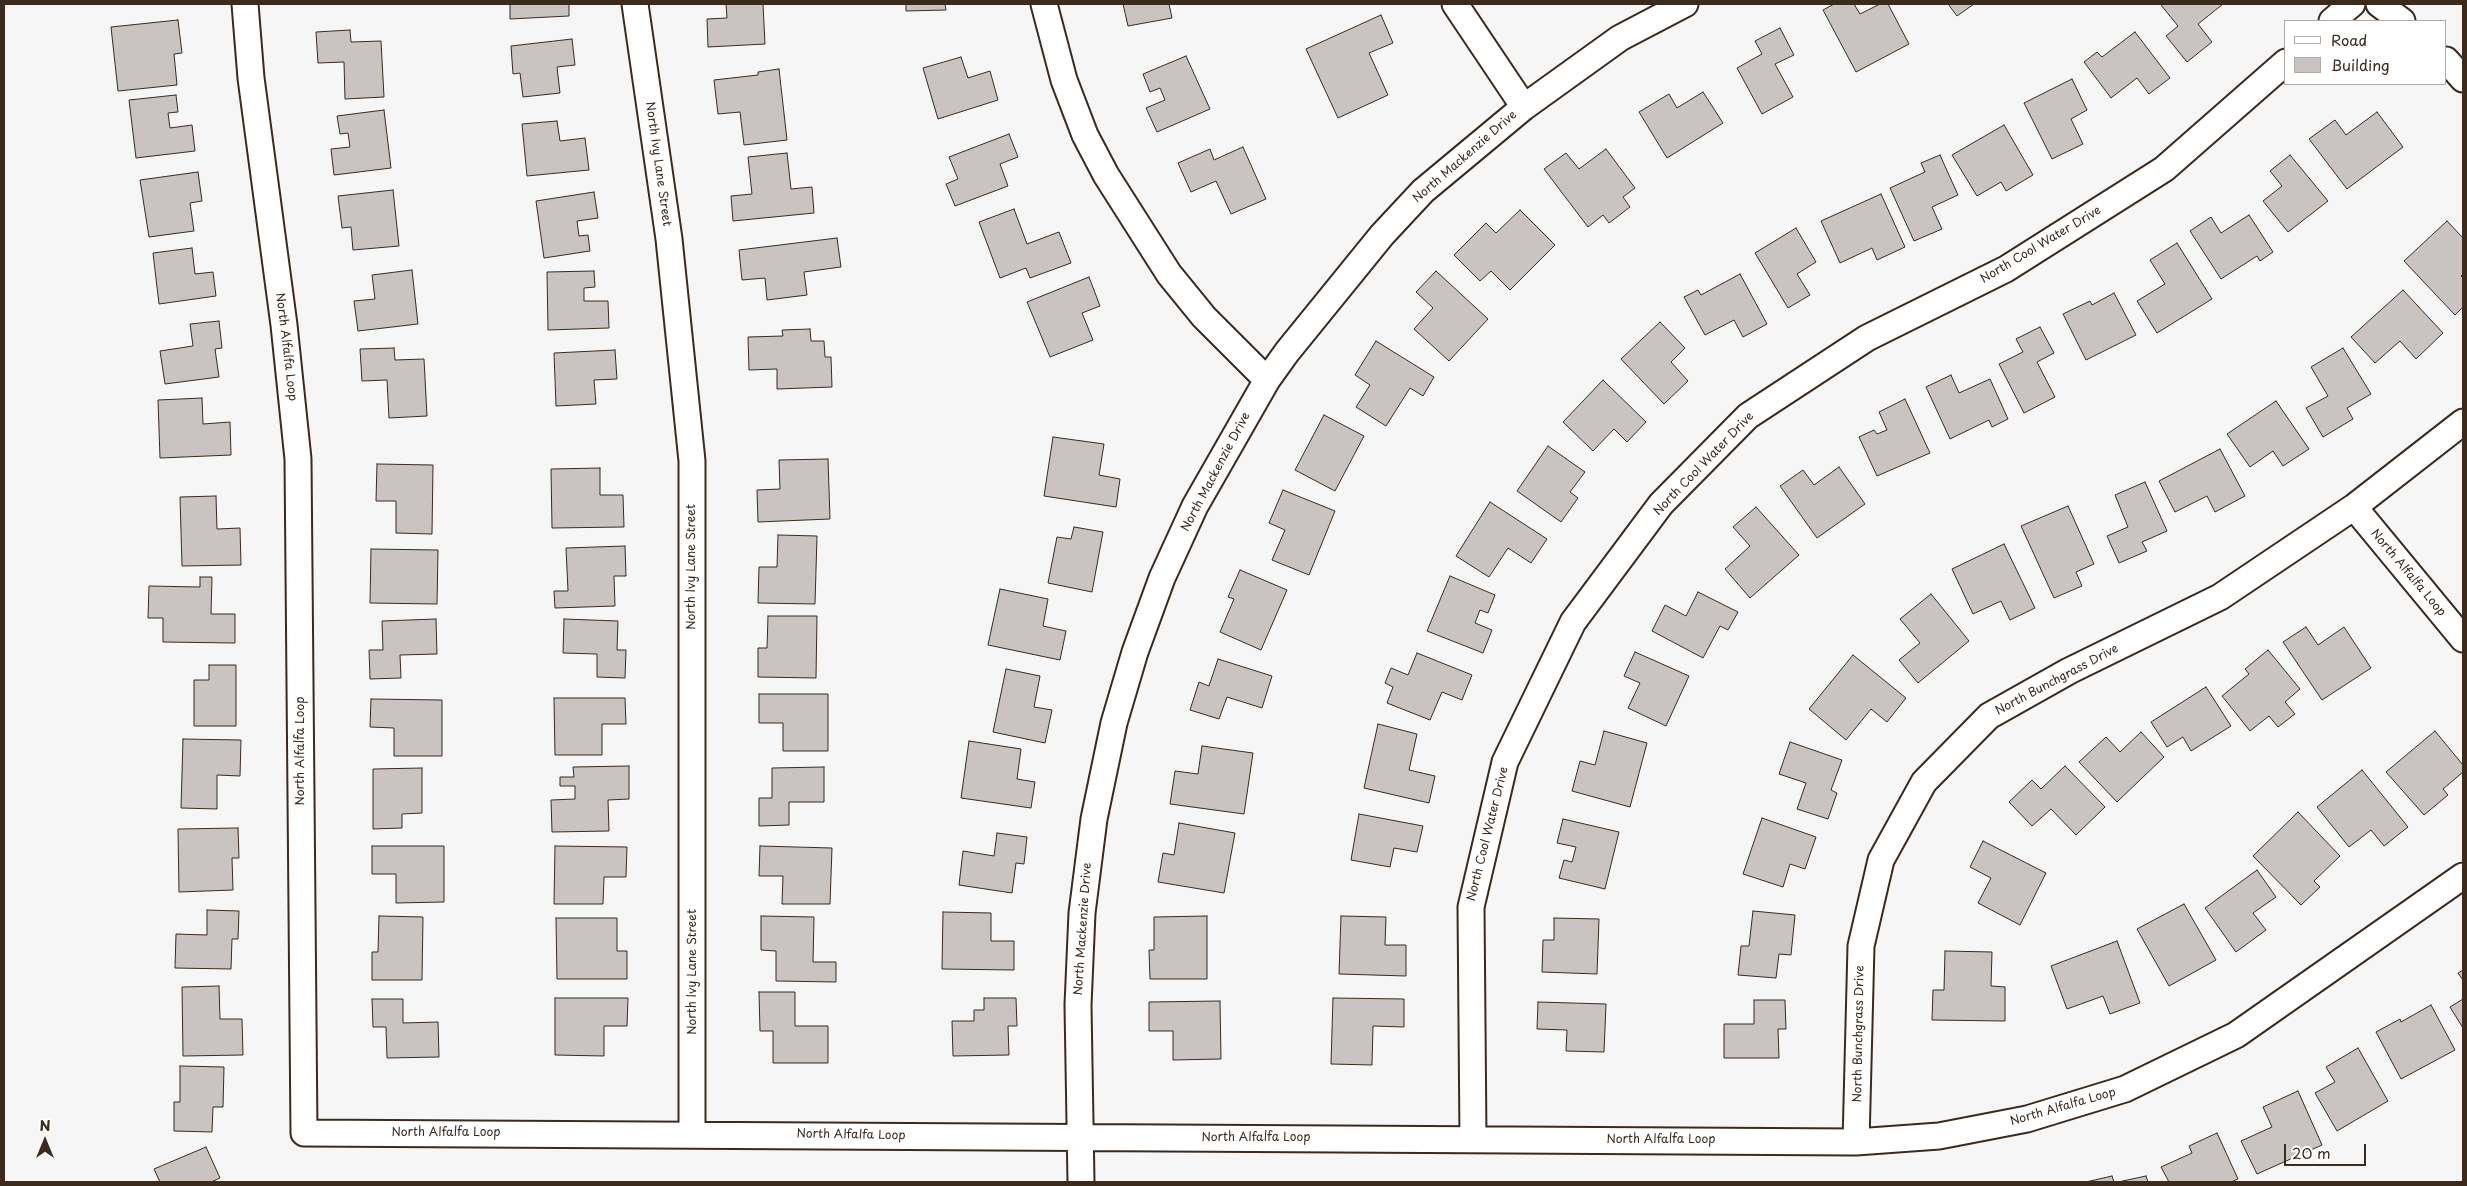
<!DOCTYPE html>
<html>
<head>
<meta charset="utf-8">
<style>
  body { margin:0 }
  #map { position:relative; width:2467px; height:1186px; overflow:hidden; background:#f7f6f6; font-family:"Playpen Sans",sans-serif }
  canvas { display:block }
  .frame { position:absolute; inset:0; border:5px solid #3b2a1e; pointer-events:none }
  .legend { position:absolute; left:2284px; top:20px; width:162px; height:65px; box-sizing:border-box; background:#fff; border:1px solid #b1aaa5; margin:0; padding:6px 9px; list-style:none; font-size:15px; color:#3b2a1e }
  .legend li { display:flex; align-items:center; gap:10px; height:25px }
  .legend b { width:25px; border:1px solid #b1aaa5 }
  .north { position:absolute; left:20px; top:1116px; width:50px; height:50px; -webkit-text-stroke:4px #fff; paint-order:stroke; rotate:0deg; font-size:14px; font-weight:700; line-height:20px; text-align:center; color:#3b2a1e }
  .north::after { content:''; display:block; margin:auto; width:18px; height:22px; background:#3b2a1e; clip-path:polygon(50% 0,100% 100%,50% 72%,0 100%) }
  .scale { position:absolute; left:2284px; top:1144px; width:82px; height:22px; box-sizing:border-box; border:2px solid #3b2a1e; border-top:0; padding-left:6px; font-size:15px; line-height:18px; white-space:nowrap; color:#3b2a1e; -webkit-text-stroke:4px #fff; paint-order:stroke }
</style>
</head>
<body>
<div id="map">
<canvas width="2467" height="1186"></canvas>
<div class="frame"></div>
<ul class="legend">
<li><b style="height:6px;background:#fff"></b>Road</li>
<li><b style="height:14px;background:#c9c3c1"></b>Building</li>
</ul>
<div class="north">N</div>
<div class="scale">20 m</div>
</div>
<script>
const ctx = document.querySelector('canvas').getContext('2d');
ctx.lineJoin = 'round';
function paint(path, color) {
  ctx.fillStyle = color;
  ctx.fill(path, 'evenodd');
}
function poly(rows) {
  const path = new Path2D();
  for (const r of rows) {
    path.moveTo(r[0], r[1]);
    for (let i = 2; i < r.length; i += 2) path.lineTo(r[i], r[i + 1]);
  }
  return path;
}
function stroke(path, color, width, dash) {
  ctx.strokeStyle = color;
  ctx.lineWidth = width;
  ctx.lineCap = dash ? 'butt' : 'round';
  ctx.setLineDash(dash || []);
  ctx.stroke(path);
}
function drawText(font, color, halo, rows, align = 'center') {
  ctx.font = font + ' "Playpen Sans",sans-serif';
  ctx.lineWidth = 4;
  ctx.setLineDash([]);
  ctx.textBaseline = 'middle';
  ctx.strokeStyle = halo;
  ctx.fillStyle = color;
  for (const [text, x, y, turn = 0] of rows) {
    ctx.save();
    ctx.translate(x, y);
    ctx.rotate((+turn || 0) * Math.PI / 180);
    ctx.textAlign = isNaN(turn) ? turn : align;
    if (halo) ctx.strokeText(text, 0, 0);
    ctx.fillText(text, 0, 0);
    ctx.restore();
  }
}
const building = poly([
  [510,4,569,4,569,16,510,19,510,4],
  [717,4,763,4,765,44,708,47,707,19,727,18,726,4,717,4],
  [906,4,945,4,946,10,906,11,906,4],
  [1123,4,1169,4,1172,18,1128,26,1123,4],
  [1834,4,1854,4,1860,14,1880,4,1888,4,1909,44,1856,72,1823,10,1834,4],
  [1948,4,1974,4,1957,16,1948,4],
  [2162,4,2223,4,2198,24,2212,42,2187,62,2166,36,2178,26,2161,5,2162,4],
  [1381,15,1393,43,1369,53,1388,95,1338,118,1306,49,1381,15],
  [178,20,182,53,174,54,177,85,118,91,111,27,178,20],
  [1780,28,1794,55,1775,64,1793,97,1762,114,1737,68,1762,54,1755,41,1780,28],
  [350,30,351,42,381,41,384,97,345,99,344,62,318,63,316,32,350,30],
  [2135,32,2170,78,2149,94,2137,78,2111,98,2084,62,2097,52,2102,57,2135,32],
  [572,39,575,65,557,67,560,93,523,97,520,73,513,74,511,46,572,39],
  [1186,56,1210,109,1157,132,1146,108,1165,100,1160,88,1150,92,1143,74,1186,56],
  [961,57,968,78,990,71,998,100,938,119,923,68,961,57],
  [779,69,787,140,744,145,740,112,718,114,714,80,758,75,758,72,779,69],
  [2072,79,2087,110,2071,119,2083,144,2052,159,2024,103,2072,79],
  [1703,92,1723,123,1667,158,1639,112,1669,94,1677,108,1703,92],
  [176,95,178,112,168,113,170,128,192,125,195,151,136,158,129,100,176,95],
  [384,110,391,168,334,175,331,149,350,147,348,133,340,134,337,116,384,110],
  [2377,112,2403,147,2347,189,2309,139,2335,120,2346,135,2377,112],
  [557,121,560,141,585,138,589,170,527,176,522,124,557,121],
  [2004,125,2033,175,2006,191,2001,182,1977,196,1952,155,2004,125],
  [1009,134,1018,157,1000,164,1008,186,955,206,946,184,958,179,949,157,1009,134],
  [1243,147,1266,199,1231,214,1216,181,1191,192,1178,163,1210,149,1214,160,1243,147],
  [1606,149,1635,188,1623,197,1630,207,1609,223,1603,215,1588,227,1544,169,1566,153,1579,169,1606,149],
  [787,153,791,189,812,187,814,213,733,221,731,196,752,194,748,157,787,153],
  [1940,155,1958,195,1932,207,1942,229,1914,241,1890,188,1925,172,1921,163,1940,155],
  [2290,155,2328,201,2288,232,2263,201,2282,186,2270,171,2290,155],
  [198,172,202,201,190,203,194,231,149,237,140,180,198,172],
  [393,190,399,246,353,250,351,227,342,228,338,196,393,190],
  [594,192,598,218,577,221,579,236,588,235,590,251,544,258,536,201,594,192],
  [1881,194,1905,247,1877,260,1872,248,1840,263,1821,221,1881,194],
  [1014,209,1027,244,1059,232,1071,263,1030,278,1026,268,1000,278,979,222,1014,209],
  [1520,210,1555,245,1510,290,1491,271,1480,281,1454,255,1486,223,1496,233,1520,210],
  [2249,215,2273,252,2260,261,2257,256,2221,279,2190,231,2211,217,2221,233,2249,215],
  [2447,221,2463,238,2463,274,2461,276,2463,278,2463,307,2455,315,2404,261,2447,221],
  [1796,228,1816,262,1797,274,1810,295,1788,308,1755,253,1796,228],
  [837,238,841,267,804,272,807,295,767,300,765,278,742,280,739,250,837,238],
  [2177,243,2212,299,2157,333,2137,301,2165,284,2150,260,2177,243],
  [192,248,195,274,213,272,216,296,159,304,153,253,192,248],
  [412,270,418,324,358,331,354,301,375,299,372,275,412,270],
  [594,271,595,287,584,288,584,301,608,301,609,328,548,330,547,272,594,271],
  [1436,271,1488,319,1449,361,1414,329,1433,308,1416,292,1436,271],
  [1740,274,1767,324,1743,337,1734,320,1705,335,1684,297,1698,290,1701,295,1740,274],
  [1089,277,1100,306,1082,313,1093,340,1050,357,1027,302,1089,277],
  [2403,290,2443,333,2416,359,2400,341,2375,363,2351,337,2403,290],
  [2114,293,2136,335,2086,360,2063,314,2090,301,2092,305,2114,293],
  [219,321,222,348,215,349,219,377,165,384,160,351,193,346,190,324,219,321],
  [1660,322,1685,348,1671,362,1688,381,1664,404,1621,359,1660,322],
  [2040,327,2054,353,2037,362,2055,397,2024,413,1999,364,2023,352,2016,339,2040,327],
  [810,329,811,341,824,341,825,357,831,357,832,387,777,389,777,369,749,370,748,337,783,336,782,330,810,329],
  [1376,341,1434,377,1423,396,1410,388,1386,426,1356,407,1370,385,1355,375,1376,341],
  [394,348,395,360,424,359,427,416,389,418,387,380,362,381,360,349,394,348],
  [2343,348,2371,394,2347,408,2353,419,2323,437,2306,408,2328,396,2311,367,2343,348],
  [615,350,617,379,594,380,596,404,556,406,554,353,615,350],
  [1951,375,1959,393,1990,379,2008,419,1992,427,1989,420,1950,439,1926,387,1951,375],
  [1603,380,1646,422,1627,442,1614,429,1593,451,1563,422,1603,380],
  [202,398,203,424,230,422,231,455,160,458,158,400,202,398],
  [1905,399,1930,453,1877,476,1859,437,1874,430,1877,434,1887,430,1879,412,1905,399],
  [2276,401,2309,449,2283,466,2273,451,2250,467,2227,434,2276,401],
  [1324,415,1364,436,1335,491,1295,470,1324,415],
  [1053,437,1104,444,1099,475,1120,479,1116,507,1044,496,1053,437],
  [1548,446,1585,472,1570,492,1578,498,1561,522,1517,491,1548,446],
  [2220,449,2245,496,2215,512,2207,496,2175,512,2159,481,2220,449],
  [828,459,830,519,758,522,757,490,780,489,779,460,828,459],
  [377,464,433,465,432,534,396,533,396,501,376,501,377,464],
  [1839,467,1865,504,1817,538,1780,486,1803,470,1814,485,1839,467],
  [600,468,600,495,623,495,624,527,552,528,551,469,600,468],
  [2145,482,2167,531,2142,542,2147,551,2119,563,2107,536,2128,527,2115,495,2145,482],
  [1283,490,1335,511,1309,575,1272,560,1285,530,1269,523,1283,490],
  [216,496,217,529,240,528,241,565,182,566,180,497,216,496],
  [1490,502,1547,539,1531,563,1508,548,1489,577,1456,556,1490,502],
  [2068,506,2094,564,2076,572,2082,586,2054,598,2021,526,2068,506],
  [1756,507,1799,555,1750,598,1725,569,1750,546,1733,527,1756,507],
  [1074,527,1103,532,1092,592,1048,583,1057,537,1071,539,1074,527],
  [778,535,817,536,815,604,758,603,759,567,777,567,778,535],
  [2004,544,2035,608,2010,620,2001,601,1973,614,1952,569,2004,544],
  [625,546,626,576,614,576,615,606,555,608,554,591,568,591,566,548,625,546],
  [371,549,438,550,437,604,370,603,371,549],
  [1240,570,1287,590,1261,650,1220,632,1234,599,1228,597,1240,570],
  [1450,576,1495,595,1488,613,1480,610,1475,623,1492,630,1483,653,1427,631,1450,576],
  [200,577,212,577,211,614,235,614,235,643,163,642,163,618,148,618,149,586,200,587,200,577],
  [1000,589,1048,599,1043,626,1066,631,1060,660,988,645,1000,589],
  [1698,592,1738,612,1728,630,1720,626,1703,658,1652,631,1665,605,1686,616,1698,592],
  [1931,594,1969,641,1918,683,1899,660,1920,643,1900,619,1931,594],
  [768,616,817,616,816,678,758,677,758,648,767,648,768,616],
  [436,619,437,654,400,655,401,678,370,679,369,650,383,650,382,621,436,619],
  [564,619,618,621,617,650,626,650,625,678,597,677,597,654,563,653,564,619],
  [2306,627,2318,645,2344,627,2371,668,2322,700,2283,642,2306,627],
  [2268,650,2300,689,2285,702,2295,714,2278,727,2269,716,2250,731,2222,696,2249,674,2245,669,2268,650],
  [1635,652,1689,676,1666,726,1628,708,1640,683,1624,676,1635,652],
  [1417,653,1472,675,1462,700,1442,692,1430,720,1387,703,1393,687,1385,683,1391,668,1408,675,1417,653],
  [1853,655,1906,698,1887,722,1871,709,1846,740,1809,709,1853,655],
  [1218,659,1272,676,1262,708,1227,697,1219,719,1190,710,1199,682,1209,686,1218,659],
  [209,665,236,665,236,726,194,726,194,680,209,680,209,665],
  [1006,669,1040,676,1034,707,1052,710,1045,743,993,732,1006,669],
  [2206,687,2231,726,2191,751,2183,737,2167,747,2151,722,2206,687],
  [759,694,828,694,828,751,783,751,783,723,759,723,759,694],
  [554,698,625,698,626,724,602,724,602,755,555,755,554,698],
  [371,699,442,700,442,756,394,756,394,728,370,727,371,699],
  [1378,724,1417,734,1409,770,1435,776,1429,803,1364,788,1378,724],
  [1604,731,1647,743,1630,807,1572,791,1580,761,1595,765,1604,731],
  [2435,731,2463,765,2463,772,2443,789,2448,795,2424,815,2386,772,2435,731],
  [2141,732,2164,757,2117,802,2079,762,2106,737,2120,752,2141,732],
  [183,739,241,740,240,776,217,775,217,809,181,808,183,739],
  [969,741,1021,749,1017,779,1035,782,1031,808,961,798,969,741],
  [1790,742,1842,760,1831,790,1837,793,1828,819,1797,809,1806,783,1779,774,1790,742],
  [1202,746,1253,753,1244,814,1170,804,1175,771,1198,774,1202,746],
  [629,766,629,799,608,800,609,831,552,832,551,800,575,799,575,786,560,786,560,777,574,777,573,767,629,766],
  [2065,766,2105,807,2076,835,2051,809,2032,826,2009,802,2032,780,2041,789,2065,766],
  [824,767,824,802,789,802,789,825,759,826,759,798,772,798,772,768,824,767],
  [422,768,422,813,402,814,402,828,373,829,373,769,422,768],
  [2362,770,2408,827,2384,846,2371,830,2349,847,2317,807,2362,770],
  [2298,812,2340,856,2314,881,2320,887,2301,905,2253,856,2298,812],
  [1359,814,1423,826,1417,852,1394,848,1390,867,1351,860,1359,814],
  [1762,818,1816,837,1805,869,1790,864,1783,887,1743,874,1762,818],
  [1563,819,1619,832,1605,889,1559,878,1564,860,1572,862,1576,847,1557,843,1563,819],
  [1179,823,1235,833,1224,893,1158,882,1163,853,1174,855,1179,823],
  [238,828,239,858,232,858,233,890,179,892,178,829,238,828],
  [997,833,1027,837,1024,864,1016,863,1012,893,959,885,963,851,994,856,997,833],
  [1983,841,2046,873,2020,925,1978,903,1991,878,1970,867,1983,841],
  [372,846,444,846,444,902,396,903,396,874,372,874,372,846],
  [555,846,627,847,626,877,604,877,603,904,554,904,555,846],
  [760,846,832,848,830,904,782,904,783,876,759,876,760,846],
  [2257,870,2276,897,2253,913,2266,930,2236,952,2205,908,2257,870],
  [2184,904,2216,960,2169,986,2137,929,2184,904],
  [207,910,239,911,238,939,232,939,231,969,175,968,176,934,207,935,207,910],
  [1753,911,1795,915,1791,955,1779,954,1776,978,1738,975,1741,946,1749,946,1753,911],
  [943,912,991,913,991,941,1014,941,1014,970,942,969,943,912],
  [379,916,423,917,422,980,372,980,372,952,378,952,379,916],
  [761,916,814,917,813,962,836,962,836,982,776,981,776,951,761,950,761,916],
  [1207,916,1207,979,1150,979,1149,950,1154,950,1154,917,1207,916],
  [1341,916,1386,917,1385,945,1406,945,1406,976,1339,974,1341,916],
  [556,918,617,918,617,951,627,951,627,979,557,979,556,918],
  [1554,918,1599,919,1597,974,1542,972,1543,940,1554,940,1554,918],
  [2117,941,2140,1003,2110,1014,2103,996,2067,1009,2051,966,2117,941],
  [1945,951,1992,952,1991,986,2005,987,2005,1021,1932,1020,1933,990,1944,990,1945,951],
  [2463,970,2463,980,2458,973,2463,970],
  [219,986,220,1019,242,1019,243,1055,183,1056,182,987,219,986],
  [759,992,795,992,795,1026,828,1026,828,1063,773,1063,773,1031,760,1031,759,992],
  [555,998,628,998,627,1026,604,1026,604,1056,555,1055,555,998],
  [984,998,1016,998,1017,1026,1008,1026,1009,1055,953,1056,952,1021,974,1021,974,1010,984,1010,984,998],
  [1333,998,1404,999,1404,1027,1373,1026,1372,1065,1331,1064,1333,998],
  [372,999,403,999,403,1023,438,1022,439,1057,387,1058,386,1027,373,1027,372,999],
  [2463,999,2463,1028,2450,1007,2463,999],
  [1754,1000,1785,1000,1786,1029,1778,1029,1779,1058,1724,1058,1724,1024,1754,1024,1754,1000],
  [1220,1001,1221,1059,1173,1060,1173,1031,1149,1031,1149,1002,1220,1001],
  [1538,1002,1606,1004,1604,1052,1566,1051,1567,1030,1537,1029,1538,1002],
  [2431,1005,2455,1050,2401,1079,2376,1032,2400,1019,2401,1022,2431,1005],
  [2358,1048,2388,1101,2337,1131,2315,1093,2335,1082,2326,1067,2358,1048],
  [180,1066,224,1067,223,1107,213,1107,212,1132,174,1131,174,1102,180,1102,180,1066],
  [2298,1091,2322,1145,2257,1174,2241,1141,2272,1127,2263,1107,2298,1091],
  [2217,1133,2238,1179,2231,1182,2169,1182,2161,1167,2192,1153,2189,1146,2217,1133],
  [206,1147,220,1178,211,1182,160,1182,154,1169,206,1147],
  [2112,1176,2114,1182,2086,1182,2112,1176],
  [2146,1176,2148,1182,2118,1182,2146,1176]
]);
paint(building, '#c9c3c1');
stroke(building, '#3b2a1e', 1);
const street = poly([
  [245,4,251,78,284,325,298,459,304,1133,1856,1142,1939,1136,2027,1119,2125,1089,2236,1035,2463,876],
  [635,4,669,239,692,461,692,1134],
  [1044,4,1064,80,1085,135,1106,175,1169,274,1204,317,1267,380],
  [1455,4,1524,107],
  [2379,4,2402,21],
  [2332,21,2352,4],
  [2446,60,2463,79],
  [2354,507,2463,639],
  [1473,1139,1471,907,1505,762,1573,622,1661,504,1748,416,1867,338,2006,269,2164,169,2286,62],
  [1856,1142,1861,946,1881,860,1924,782,1989,716,2069,671,2220,597,2354,507,2463,422],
  [1081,1182,1078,1005,1082,913,1094,819,1114,723,1135,652,1162,578,1195,506,1267,380,1287,352,1382,235,1423,191,1524,107,1620,38,1685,4]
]);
stroke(street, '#3b2a1e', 29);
stroke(street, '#fff', 25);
drawText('12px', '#3b2a1e', '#fff', [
  ["North Mackenzie Drive",1465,157,-41],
  ["North Ivy Lane Street",658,164,82],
  ["North Cool Water Drive",2041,245,-31],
  ["North Alfalfa Loop",286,347,83],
  ["North Cool Water Drive",1704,464,-46],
  ["North Mackenzie Drive",1216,472,-62],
  ["North Ivy Lane Street",692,567,-90],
  ["North Alfalfa Loop",2408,573,50],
  ["North Bunchgrass Drive",2057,680,-28],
  ["North Alfalfa Loop",301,751,-90],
  ["North Cool Water Drive",1488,834,-76],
  ["North Mackenzie Drive",1083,929,-86],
  ["North Ivy Lane Street",693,972,-90],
  ["North Bunchgrass Drive",1859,1034,-89],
  ["North Alfalfa Loop",2063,1107,-16],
  ["North Alfalfa Loop",446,1133],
  ["North Alfalfa Loop",851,1135,1],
  ["North Alfalfa Loop",1256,1138],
  ["North Alfalfa Loop",1661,1140]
]);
</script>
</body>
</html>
